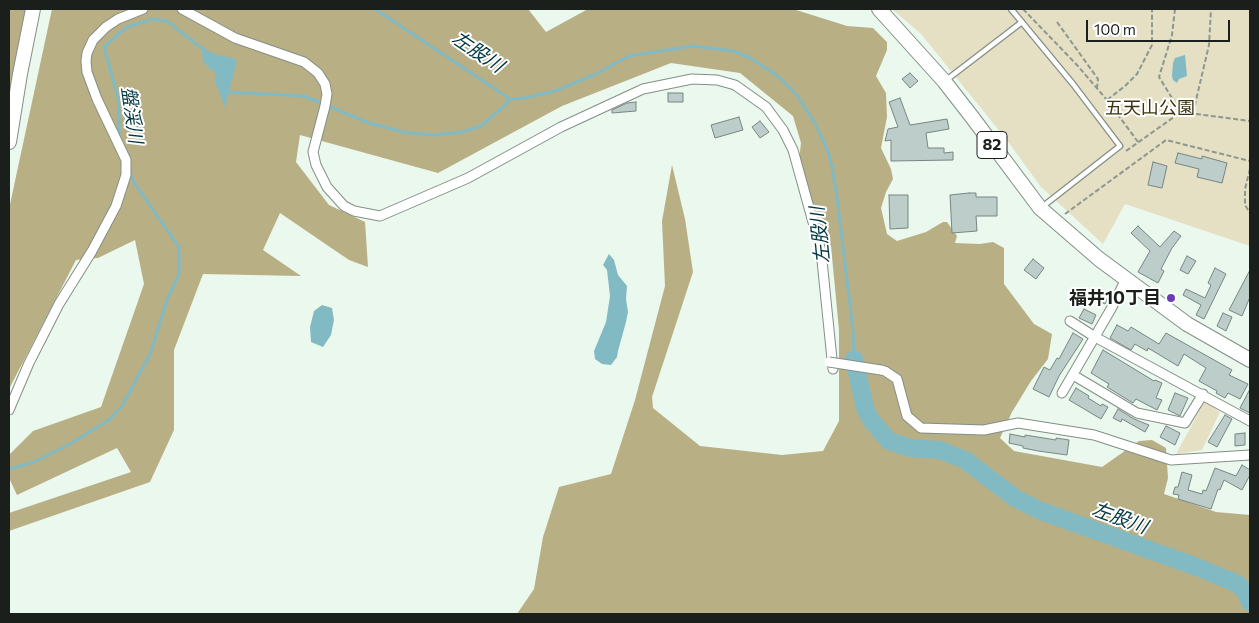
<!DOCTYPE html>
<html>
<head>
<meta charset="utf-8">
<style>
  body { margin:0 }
  #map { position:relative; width:1259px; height:623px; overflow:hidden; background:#eaf8ee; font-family:Commissioner,sans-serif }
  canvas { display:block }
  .frame { position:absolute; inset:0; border:10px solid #1a1f1b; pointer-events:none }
  .scale { position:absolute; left:1086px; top:20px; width:144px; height:22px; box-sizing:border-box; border:2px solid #1a1f1b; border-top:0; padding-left:6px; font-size:15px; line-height:18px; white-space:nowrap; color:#1a1f1b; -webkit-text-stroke:4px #fff; paint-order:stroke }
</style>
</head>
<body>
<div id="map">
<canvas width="1259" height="623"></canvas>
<div class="frame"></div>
<div class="scale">100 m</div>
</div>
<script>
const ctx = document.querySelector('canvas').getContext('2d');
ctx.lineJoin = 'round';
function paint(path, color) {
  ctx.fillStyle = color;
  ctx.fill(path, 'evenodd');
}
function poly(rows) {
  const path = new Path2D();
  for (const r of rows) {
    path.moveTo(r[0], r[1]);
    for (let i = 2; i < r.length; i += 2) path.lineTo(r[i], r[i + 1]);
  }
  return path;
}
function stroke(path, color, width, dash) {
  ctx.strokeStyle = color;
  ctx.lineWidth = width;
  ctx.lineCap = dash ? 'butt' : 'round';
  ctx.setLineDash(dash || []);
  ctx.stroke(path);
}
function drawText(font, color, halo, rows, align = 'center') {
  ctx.font = font + ' Commissioner,"Noto Sans JP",sans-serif';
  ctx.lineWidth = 4;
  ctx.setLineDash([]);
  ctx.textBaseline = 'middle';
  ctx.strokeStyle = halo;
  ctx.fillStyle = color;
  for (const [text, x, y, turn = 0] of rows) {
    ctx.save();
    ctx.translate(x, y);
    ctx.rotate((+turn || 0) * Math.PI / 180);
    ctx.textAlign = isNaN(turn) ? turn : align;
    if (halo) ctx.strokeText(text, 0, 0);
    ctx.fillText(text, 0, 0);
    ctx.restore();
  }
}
paint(poly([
  [892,9,1250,9,1250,246,1125,204,1103,244,1041,187,1006,139,921,34],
  [1205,401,1220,412,1202,450,1176,454]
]), '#e5dfc3');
paint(poly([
  [9,9,26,9,9,99],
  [52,9,528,9,546,32,588,9,793,9,847,26,873,28,887,42,887,50,876,76,886,93,887,117,881,148,891,169,893,179,886,192,881,208,887,234,897,241,926,232,943,222,947,222,957,236,955,243,980,244,993,242,1004,248,1004,284,1034,324,1052,334,1048,359,1031,381,1012,412,1000,438,1014,451,1102,467,1139,441,1152,440,1166,448,1168,478,1164,494,1216,512,1250,515,1250,614,517,614,534,589,543,537,559,487,611,474,635,400,665,286,662,221,672,165,685,219,693,272,652,397,653,408,700,446,782,455,823,451,839,421,839,330,831,246,823,240,799,160,801,143,793,116,740,73,671,63,562,106,438,173,300,135,296,162,329,205,365,222,368,267,349,260,280,213,263,250,301,276,203,274,174,350,174,430,150,482,9,531,9,513,131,472,117,448,17,495,9,478,9,455,33,431,101,407,144,284,135,240,98,258,76,260,9,389,9,209]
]), '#b9af84');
paint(poly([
  [202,47,214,54,229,57,237,60,225,108,215,81,215,73,203,62],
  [1185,55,1187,76,1179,79,1177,83,1173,80,1172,76,1173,63,1175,58],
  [609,254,614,260,618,275,627,286,626,299,628,312,626,322,618,351,617,357,611,365,602,364,595,359,594,351,606,322,610,296,607,270,603,265],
  [322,305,332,308,334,320,331,335,323,347,311,342,310,327,314,311]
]), '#82bac4');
stroke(poly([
  [375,9,510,99,524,98,555,91,594,75,629,56,693,46,733,51,750,58,778,76,797,95,816,125,828,152,832,167,837,197,853,330,854,359],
  [228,89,230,92,304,96,369,123,404,132,432,135,462,132,481,126,504,106,510,99],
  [119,139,119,101,104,47,127,27,153,19,167,21,204,50],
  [9,469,34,462,70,444,109,420,122,406,150,354,167,300,179,274,179,247,133,181,130,171]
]), '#82bac4', 3);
stroke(poly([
  [854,359,865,408,871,420,889,441,910,448,940,450,965,460,1015,498,1041,511,1197,567,1238,584,1247,594,1250,602]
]), '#82bac4', 18);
const building = poly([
  [910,73,918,81,910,88,902,79,910,73],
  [668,93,683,93,683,102,668,102,668,93],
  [900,98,910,125,947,119,949,129,926,133,928,148,944,148,944,153,953,152,953,160,891,161,891,140,885,141,888,129,898,127,889,102,900,98],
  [636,102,636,111,612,113,612,110,627,103,636,102],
  [739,117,743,130,715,138,711,125,739,117],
  [760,121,769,132,760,138,752,127,760,121],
  [1178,153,1202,159,1202,156,1227,163,1222,183,1197,177,1199,169,1175,163,1178,153],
  [1153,162,1167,166,1162,188,1148,185,1153,162],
  [969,193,976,193,976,197,997,197,997,216,976,216,977,231,952,233,950,195,969,193],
  [889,195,908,195,908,228,890,229,889,195],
  [1138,226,1160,247,1174,231,1181,236,1172,248,1161,269,1164,271,1158,283,1138,272,1150,251,1131,233,1138,226],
  [1187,256,1196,261,1188,274,1180,270,1187,256],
  [1033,259,1044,268,1036,279,1024,270,1033,259],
  [1215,268,1226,274,1204,319,1196,315,1201,305,1183,295,1186,289,1205,298,1211,285,1208,283,1215,268],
  [1250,270,1250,297,1242,316,1229,310,1250,270],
  [1100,289,1110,294,1105,304,1095,299,1100,289],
  [1084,309,1096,315,1092,324,1079,318,1084,309],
  [1223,313,1232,317,1226,331,1217,326,1223,313],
  [1117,325,1128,331,1131,327,1159,344,1166,333,1232,370,1229,375,1248,384,1240,399,1228,393,1225,398,1216,393,1217,391,1199,381,1206,368,1184,354,1178,366,1148,348,1147,351,1135,344,1131,350,1110,338,1117,325],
  [1073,333,1083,339,1059,376,1049,397,1033,389,1044,367,1050,370,1057,358,1059,359,1073,333],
  [1103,350,1154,381,1155,380,1162,383,1156,398,1162,400,1157,410,1136,399,1133,403,1107,387,1109,384,1091,373,1103,350],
  [1076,388,1089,396,1088,398,1101,406,1102,404,1108,407,1101,419,1069,400,1076,388],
  [1250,389,1250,413,1240,408,1250,389],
  [1175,393,1188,398,1180,416,1168,410,1175,393],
  [1118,409,1134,419,1149,425,1145,432,1122,419,1121,422,1113,418,1118,409],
  [1225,415,1232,419,1217,447,1208,442,1225,415],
  [1166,426,1180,433,1175,445,1160,437,1166,426],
  [1245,433,1245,445,1235,446,1235,434,1245,433],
  [1010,434,1025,437,1025,435,1056,440,1056,438,1069,440,1067,455,1038,451,1023,448,1023,446,1009,443,1010,434],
  [1242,465,1250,470,1250,475,1242,490,1224,480,1220,490,1218,489,1211,509,1178,499,1179,495,1173,494,1175,487,1178,487,1182,472,1192,475,1188,490,1202,494,1203,490,1206,491,1215,468,1236,476,1242,465]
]);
paint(building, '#bccdca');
stroke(building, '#768683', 1);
const lane = poly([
  [1011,9,1073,84,1120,146,1042,207],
  [945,81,1022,22]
]);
const street = poly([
  [182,9,235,38,304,62,318,73,325,84,327,94,325,106,313,152,316,165,327,187,344,206,354,211,380,216,468,178,561,127,643,89,692,79,717,80,735,85,766,107,783,130,793,150,821,251,833,369],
  [1070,321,1095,337,1250,421],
  [881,370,885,371,897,379,907,416,921,428,984,430,1018,423,1094,435,1171,460,1250,455],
  [1073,375,1137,413,1185,423,1203,394],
  [1062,393,1111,309,1126,279],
  [9,410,29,363,59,304,92,251,116,206,126,175,126,160,97,99,87,72,86,61,87,53,93,40,106,27,118,19,143,9]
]);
const primary = poly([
  [879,9,944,81,972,117,1040,208,1099,259,1187,324,1250,360],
  [9,142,20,74,33,9]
]);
stroke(lane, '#838f86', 7);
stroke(street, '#838f86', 11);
stroke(primary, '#838f86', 16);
stroke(poly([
  [1023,9,1077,65,1107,100],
  [1175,9,1172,35,1159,77,1180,111],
  [1057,22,1098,79,1097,88],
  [1193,113,1209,45,1211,9],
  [1138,142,1107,100,1125,86,1137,74,1152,45,1152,9],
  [1126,151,1181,112,1250,121],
  [1250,169,1245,189,1245,205,1250,213],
  [1065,214,1166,140,1250,161]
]), '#8d9790', 2, [5, 2.5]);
stroke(lane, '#fff', 4.5);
stroke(street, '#fff', 9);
stroke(primary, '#fff', 14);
const streetBridge = poly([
  [829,362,881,370]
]);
stroke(streetBridge, '#838f86', 11, []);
stroke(streetBridge, '#fff', 9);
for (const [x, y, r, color] of [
  [1171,298,5,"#6a3db5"]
]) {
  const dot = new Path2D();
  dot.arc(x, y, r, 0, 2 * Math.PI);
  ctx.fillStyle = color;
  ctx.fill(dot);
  stroke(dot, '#fff', 2);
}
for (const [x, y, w] of [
  [992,145,30]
]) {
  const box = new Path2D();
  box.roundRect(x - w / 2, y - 13.5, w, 27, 4);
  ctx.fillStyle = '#fff';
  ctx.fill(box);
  stroke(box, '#1a1f1b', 1);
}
drawText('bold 16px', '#1a1f1b', null, [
  ["82",992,145]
]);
drawText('18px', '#3b340f', '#fff', [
  ["五天山公園",1150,108]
]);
drawText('bold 18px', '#1a1f1b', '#fff', [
  ["福井10丁目",1161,298]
], 'right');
drawText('italic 19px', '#023942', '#fff', [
  ["左股川",478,52,34],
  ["盤渓川",132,115,82],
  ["左股川",820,235,-96],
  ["左股川",1120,518,20]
]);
</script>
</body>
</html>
